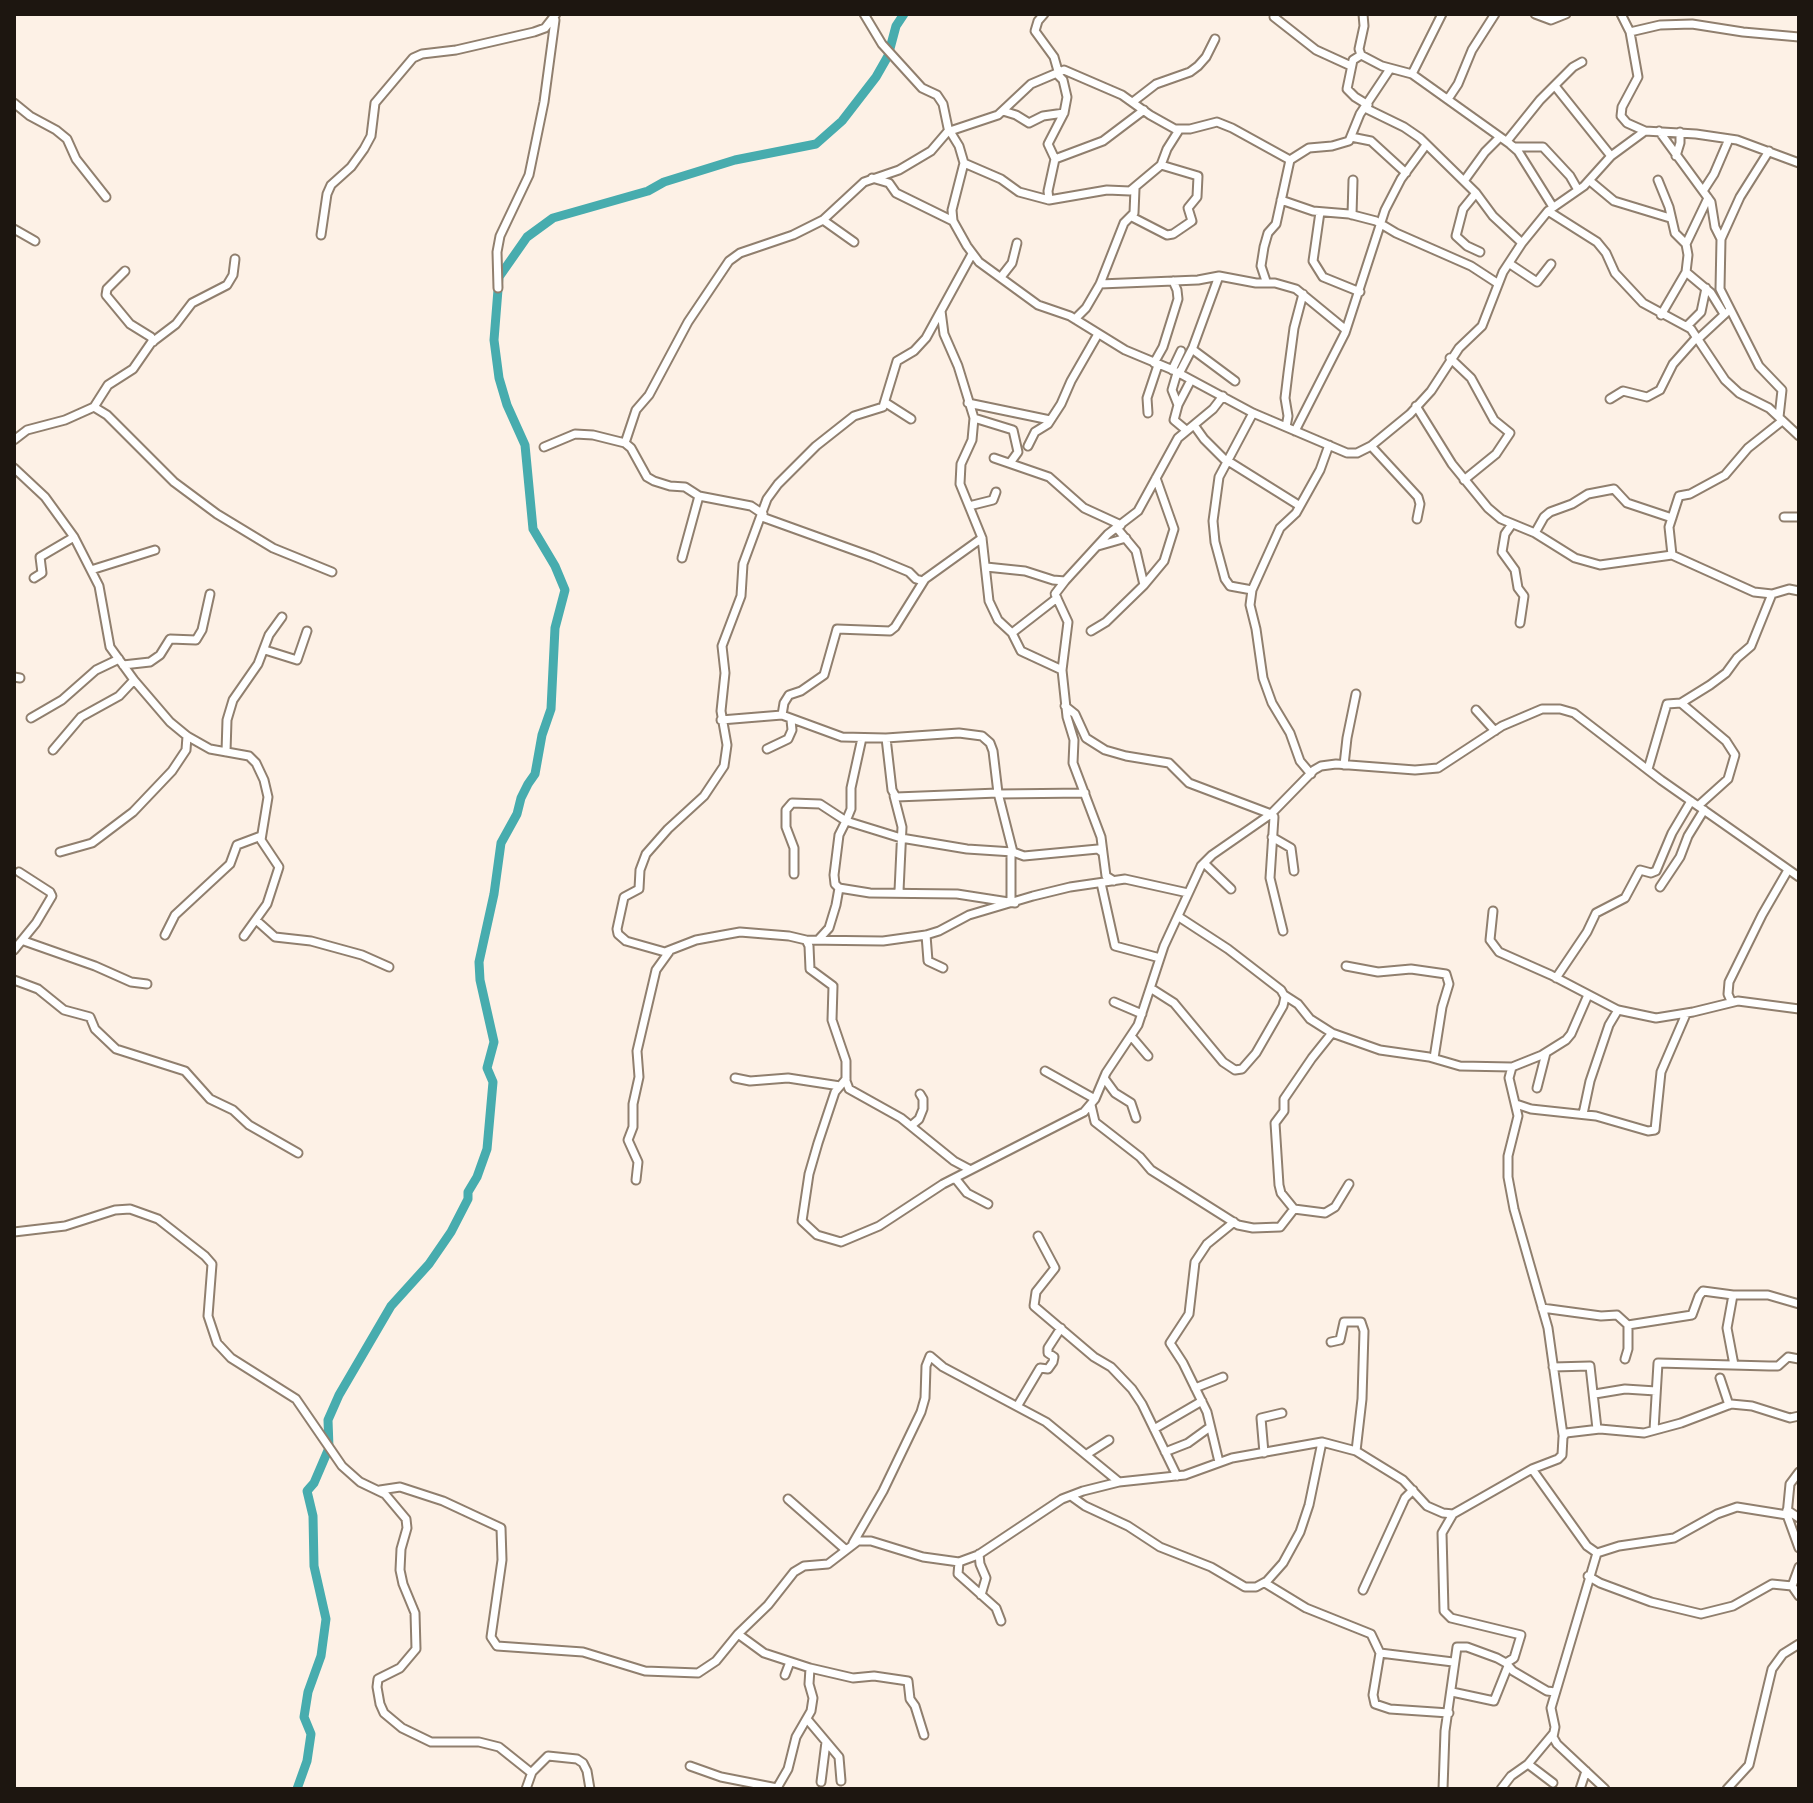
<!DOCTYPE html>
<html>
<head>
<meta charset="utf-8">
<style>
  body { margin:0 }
  #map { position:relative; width:1813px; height:1803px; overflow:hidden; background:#fdf1e6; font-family:"Fira Sans Condensed",sans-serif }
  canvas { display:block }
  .frame { position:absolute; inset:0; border:16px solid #1d1610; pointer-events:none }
</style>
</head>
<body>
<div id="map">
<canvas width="1813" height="1803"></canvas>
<div class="frame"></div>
</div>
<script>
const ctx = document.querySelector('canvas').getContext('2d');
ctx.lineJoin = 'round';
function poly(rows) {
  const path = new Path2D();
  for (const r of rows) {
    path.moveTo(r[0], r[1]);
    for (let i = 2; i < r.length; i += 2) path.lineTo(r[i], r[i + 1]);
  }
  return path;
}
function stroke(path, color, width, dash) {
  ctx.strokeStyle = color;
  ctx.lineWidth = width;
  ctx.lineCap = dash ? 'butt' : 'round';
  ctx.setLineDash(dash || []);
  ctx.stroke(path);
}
stroke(poly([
  [297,1789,307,1761,311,1734,304,1717,308,1692,321,1656,326,1619,314,1566,313,1516,307,1491,314,1483,329,1448,328,1420,339,1395,391,1306,429,1264,451,1232,468,1199,468,1192,477,1177,487,1149,493,1082,487,1068,494,1042,480,980,479,962,494,894,501,843,517,814,521,798,528,784,535,774,542,735,551,709,555,628,565,590,555,566,533,529,525,445,507,405,499,378,494,340,499,277,527,237,553,218,648,191,664,182,735,160,816,144,842,121,876,77,888,56,896,26,904,14]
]), '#47acae', 9);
const minor = poly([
  [864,14,882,44,922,88,937,95,943,104,948,128,959,146,964,163,952,210,953,221,967,246,979,262,1038,305,1070,316,1125,350,1173,370,1253,413,1347,453,1357,453,1371,446,1410,414,1431,391,1459,348,1482,326,1503,272,1522,243,1548,211,1584,186,1611,156,1645,131],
  [1044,14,1038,21,1035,31,1054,57,1058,71],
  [1363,14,1364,26,1359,49,1361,55,1382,66,1412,74,1510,144,1518,151,1553,207],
  [1535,14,1551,20,1566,14],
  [1621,14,1630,32,1638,77,1622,107,1621,116,1627,123,1645,131,1696,134,1737,140,1799,163],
  [1274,17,1316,50,1351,66],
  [1630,32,1660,25,1692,24,1743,32,1799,37],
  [1361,55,1353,60,1347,89,1355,97,1368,105],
  [1412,74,1442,14],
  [1555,86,1611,156],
  [1448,99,1458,84,1472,50,1495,14],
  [1134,101,1156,84,1190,72,1198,66,1206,57,1215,39],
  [14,103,30,116,56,130,67,139,76,159,106,197],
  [1365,108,1404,127,1420,138,1476,193,1493,216,1522,243],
  [1003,111,1016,115,1029,123,1043,116,1064,113],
  [950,131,998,115,1031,84,1064,70,1122,95,1150,115,1175,129,1190,129,1217,122,1232,128,1290,160,1276,224,1268,233,1264,247,1261,266,1266,281],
  [1659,131,1711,202,1715,227,1721,239],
  [1351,137,1371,141,1406,173],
  [1507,141,1540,100,1573,67,1582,62],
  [1515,147,1543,147,1570,176,1578,190],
  [1769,151,1740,197,1721,239,1720,289,1759,366,1782,390,1779,417],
  [1676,156,1680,143,1680,132],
  [1055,159,1048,144,1064,113,1067,97,1063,80,1056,73],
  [1290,160,1309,148,1332,146,1349,141,1360,114,1390,69],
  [964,163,1001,179,1019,192,1049,200,1107,190,1130,191,1161,165,1198,176,1197,197,1188,208,1192,221,1173,234,1167,235,1132,217],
  [1161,165,1167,149,1179,130],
  [872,178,889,183,896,193,953,221],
  [1658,180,1669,207,1675,233,1686,244,1688,255,1686,272,1661,315],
  [1464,181,1485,152,1500,137],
  [1590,181,1614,201,1670,218],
  [1703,191,1714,174,1729,139],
  [1476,193,1463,209,1456,236,1467,246,1480,252],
  [1049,200,1048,191,1055,159,1103,141,1144,110],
  [1281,200,1313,211,1349,214,1376,221,1396,233,1471,266,1497,283],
  [1548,211,1597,242,1606,253,1615,273,1643,303,1691,329,1725,380,1739,393,1769,408,1799,436],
  [1320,212,1313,261,1323,277,1360,292],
  [1352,215,1353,180],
  [823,220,854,242],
  [14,229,35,241],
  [321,235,327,194,331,185,351,167,364,149,371,136,375,103,413,58,422,54,456,50,534,32,545,28,556,14],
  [1686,244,1708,198],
  [1510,264,1537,282,1551,264],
  [125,271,107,289,106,295,130,324,151,337,153,342],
  [1686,272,1711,293,1724,314],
  [1001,277,1012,263,1017,243],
  [1100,284,1198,280,1219,276,1256,283,1275,283,1296,289,1346,330],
  [498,288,497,252,500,236,529,175,544,102,555,20],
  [941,311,944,334,958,366,974,418,972,440,961,464,960,484,982,538,989,601,998,620,1012,633,1021,651,1062,670],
  [1075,319,1086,308,1100,284,1124,223,1134,213,1135,189],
  [1687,326,1701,312,1706,288],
  [1698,339,1726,313],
  [1192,349,1235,381],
  [1450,358,1471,378,1494,420,1510,433,1496,454,1464,480],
  [1154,363,1163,347,1178,299,1177,290,1173,281],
  [1172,370,1181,351],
  [1177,373,1172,390,1178,405,1174,420,1186,430],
  [1179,374,1193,347,1219,276],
  [1610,399,1623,391,1647,397,1660,390,1673,364,1697,337],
  [886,403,911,419],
  [968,403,1050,420],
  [1178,405,1191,380],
  [1416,406,1452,464,1488,508,1501,519,1535,533,1575,558,1600,565,1672,555,1754,592,1772,594,1789,589,1799,591],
  [94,407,107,415,174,482,217,514,273,548,332,572],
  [1148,413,1147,398,1158,365],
  [974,418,1013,430,1018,452,1010,463],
  [1194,425,1204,439,1227,462],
  [1286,427,1288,416,1285,398,1288,373,1294,328,1303,294],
  [1295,431,1345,333,1385,210,1401,179,1426,145],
  [14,440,27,430,65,420,94,407,108,385,133,369,151,343,176,324,192,303,227,285,233,275,235,259],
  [625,443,636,410,649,395,688,322,729,261,740,253,793,235,823,220,864,182,899,170,931,151,949,130],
  [1028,446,1035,432,1048,424,1061,404,1071,381,1098,334],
  [1371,446,1418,497,1420,504,1417,519],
  [544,447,575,434,593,435,625,443,631,448,647,477,654,481,670,486,685,487,699,496,751,506,763,514],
  [994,458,1049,477,1084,508,1121,525],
  [1228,461,1300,506],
  [14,468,45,497,74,537,99,586,110,647,134,680,170,722,187,736,210,749,249,756,256,763,264,780,268,797,261,840,279,867,267,904,244,936],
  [969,506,993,500,996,492],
  [762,517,873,557,909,572,916,579,923,581],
  [1784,517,1799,517],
  [1512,524,1505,534,1502,552,1515,570,1518,588,1524,596,1520,623],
  [1535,533,1544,517,1550,512,1572,504,1588,494,1614,489,1627,503,1672,518],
  [1098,546,1126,538],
  [1672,555,1669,527,1679,496,1690,494,1725,475,1748,448,1782,421],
  [682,558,699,496],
  [986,567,1025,571,1053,580,1065,581,1108,534,1138,511,1178,438,1213,409,1223,396],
  [91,570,155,550],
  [34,578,42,573,40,557,74,537],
  [1065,581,1055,594,1068,622,1062,670,1067,717,1074,740,1073,763,1101,837,1103,853],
  [1144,585,1164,561,1174,529,1156,478],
  [1252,590,1230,586,1225,579,1215,542,1213,521,1219,477,1253,413],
  [1091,631,1106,622,1144,585,1136,551,1116,527],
  [1012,633,1057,598],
  [265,650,297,660,307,631],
  [123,665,150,662,160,655,170,639,196,640,202,630,210,594],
  [14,677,20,678],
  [1681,703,1726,741,1735,755,1728,779,1698,806],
  [1065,706,1075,714,1086,738,1105,750,1126,756,1169,763,1189,783,1271,814],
  [1476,710,1495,731],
  [782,715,784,703,789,695,801,691,824,675,837,629,890,631,895,627,925,579,982,538],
  [31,718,62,700,96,670,119,659],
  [721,720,782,715,842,737,886,738,959,733,982,736,990,743,993,751,998,793,1013,852,1024,856,1098,849,1103,853,1106,876,1114,881],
  [886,738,892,790,896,797,998,793],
  [767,749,788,739,792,730,791,720],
  [53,750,81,717,119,696,134,680],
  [226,752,227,720,233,700,258,664,269,635,282,617],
  [1344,765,1347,738,1356,694],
  [1648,769,1667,704,1681,703,1710,685,1726,673,1737,658,1751,646,1772,594],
  [1311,774,1300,761,1290,733,1272,703,1263,678,1256,629,1250,605,1252,590,1280,528,1296,513,1320,470,1329,445],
  [999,794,1085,793],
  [894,796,902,827,899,891],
  [1274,817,1270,878,1283,931],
  [1272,837,1291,848,1294,871],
  [60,852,92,843,133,812,172,771,186,750,187,736],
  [1011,852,1011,901],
  [1204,863,1231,889],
  [794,874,794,848,786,827,786,810,792,803,820,804,846,821,851,809,851,788,862,738],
  [1101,883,1115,946,1160,958],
  [1660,887,1680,857,1688,836,1704,810],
  [839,888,870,893,957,894,1015,903],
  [1493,911,1490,940,1499,952,1551,975,1618,1010,1656,1018,1693,1012,1738,1001,1799,1009],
  [256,920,275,937,311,941,362,955,389,967],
  [165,935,175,915,230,864,237,845,261,836],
  [926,935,928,961,943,968],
  [819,939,829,928,836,905,839,888,835,884,834,875,839,835,846,821,901,838,967,849,1013,852],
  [806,940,883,941,926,935,939,931,969,915,1033,896,1070,887,1125,879,1188,893],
  [24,941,95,966,131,982,147,984],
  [14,950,36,923,52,896,50,892,19,872],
  [1346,966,1378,972,1411,969,1446,974,1449,984,1442,1007,1434,1058],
  [1556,978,1587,932,1596,913,1625,898,1640,870,1651,873,1656,871,1672,833,1691,801],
  [14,980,38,989,64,1010,90,1017,95,1029,116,1049,185,1071,210,1099,233,1110,249,1125,298,1153],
  [1152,989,1174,1003,1223,1062,1235,1070,1242,1069,1256,1053,1283,1006,1285,997,1281,990,1228,949,1179,917],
  [1284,995,1298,1004,1310,1019,1332,1033],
  [1731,1001,1728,994,1729,982,1762,915,1788,870],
  [1114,1002,1142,1014],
  [1131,1036,1148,1056],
  [1512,1067,1509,1078,1518,1116,1508,1156,1508,1177,1514,1209,1548,1328,1563,1435],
  [1045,1071,1095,1099],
  [735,1078,750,1081,788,1078,840,1086],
  [1104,1078,1115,1093,1131,1103,1136,1118],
  [846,1079,835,1092,818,1143,809,1174,802,1221,817,1235,841,1242,879,1226,943,1184,1084,1112,1095,1099,1106,1073,1138,1025,1164,946,1201,866,1212,855,1271,814,1314,770,1321,766,1336,764,1415,770,1438,768,1502,726,1542,709,1560,709,1574,713,1661,780,1799,877],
  [1537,1088,1546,1053],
  [1516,1104,1531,1109,1596,1116,1648,1131,1655,1130,1661,1072,1686,1014],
  [1091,1105,1095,1122,1140,1157,1151,1170,1238,1225,1253,1228,1280,1227,1294,1209],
  [1583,1114,1590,1081,1609,1025,1618,1010],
  [912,1125,919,1119,923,1109,923,1099,920,1094],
  [969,1169,954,1161,901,1118,849,1089,846,1081,846,1061,832,1020,833,986,810,969,809,946,806,940,789,936,740,932,696,940,665,952,626,941,618,934,617,929,624,897,639,889,640,870,646,854,668,829,704,796,724,766,727,745,721,711,725,673,722,646,741,596,743,564,767,499,778,484,816,446,854,416,883,407,897,361,914,351,926,338,972,254],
  [955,1178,967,1193,988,1204],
  [636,1180,638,1162,628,1140,633,1127,633,1104,639,1077,637,1051,656,970,669,952],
  [1349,1184,1335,1207,1325,1213,1294,1209,1281,1193,1279,1185,1275,1123,1284,1111,1284,1099,1312,1058,1332,1033,1380,1050,1429,1057,1460,1066,1512,1067,1542,1055,1566,1040,1571,1034,1588,995],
  [14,1232,65,1226,115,1210,130,1209,158,1219,205,1256,212,1264,208,1316,217,1343,231,1358,296,1399,342,1466,360,1482,385,1494,406,1519,407,1528,401,1549,400,1570,403,1584,415,1613,416,1649,400,1668,378,1679,377,1687,380,1704,384,1713,402,1728,431,1742,479,1742,499,1747,529,1771,532,1772,548,1756,577,1759,583,1763,587,1771,590,1789],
  [1038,1236,1055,1268,1036,1292,1034,1306,1094,1357,1111,1367,1132,1389,1142,1404,1177,1476],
  [1733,1295,1727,1328,1734,1365],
  [1542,1308,1601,1316,1617,1315,1628,1325],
  [1331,1342,1340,1340,1344,1322,1361,1322,1364,1331,1362,1399,1356,1451],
  [1625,1359,1628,1349,1628,1325,1692,1315,1699,1296,1703,1291,1733,1295,1768,1295,1799,1304],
  [1553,1367,1590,1366,1597,1429],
  [1720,1378,1729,1405],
  [1195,1388,1223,1377],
  [1595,1394,1625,1389,1656,1391],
  [1018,1405,1040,1368,1048,1369,1053,1362,1054,1357,1048,1353,1048,1348,1061,1328],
  [1154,1429,1202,1401],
  [1654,1430,1658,1363,1769,1366,1778,1366,1788,1357,1799,1359],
  [1165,1452,1188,1443,1210,1427],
  [1264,1453,1261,1418,1282,1413],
  [1087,1454,1109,1440],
  [1219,1462,1207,1412,1183,1363,1170,1343,1189,1314,1195,1262,1207,1244,1234,1222],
  [1532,1469,1587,1546,1597,1553,1619,1546,1674,1538,1717,1514,1737,1507,1787,1515],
  [1799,1472,1790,1484,1787,1515,1799,1548],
  [380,1490,400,1487,443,1501,501,1528,502,1560,491,1637,497,1646,583,1652,645,1671,698,1673,716,1661,738,1634,768,1605,794,1572,804,1566,828,1564,858,1541,871,1541,923,1557,959,1562,978,1555,1062,1499,1083,1491,1119,1482,1185,1475,1232,1458,1322,1442,1356,1451,1403,1480,1427,1506,1443,1513,1453,1514,1532,1469,1558,1459,1562,1455,1563,1437,1566,1433,1600,1429,1644,1433,1681,1423,1731,1404,1752,1406,1790,1418,1799,1416],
  [1071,1496,1085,1506,1128,1526,1160,1547,1211,1567,1245,1587,1256,1587,1267,1581,1283,1563,1300,1532,1309,1505,1322,1442],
  [788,1499,846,1550],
  [1787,1510,1799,1518],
  [1453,1514,1442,1533,1444,1611,1451,1618,1521,1635,1514,1658,1506,1663],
  [853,1543,883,1491,921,1412,925,1398,926,1366,930,1356,943,1367,1046,1422,1119,1482],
  [1597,1553,1551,1708,1555,1727,1553,1737,1557,1744,1605,1789],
  [979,1554,980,1564,986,1578,981,1595],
  [959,1562,958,1574,996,1608,1001,1621],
  [1799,1567,1792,1586,1799,1596],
  [1588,1576,1600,1583,1651,1602,1701,1614,1733,1606,1772,1584,1792,1586],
  [1265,1583,1306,1608,1371,1634,1380,1653,1373,1695,1375,1704,1390,1709,1449,1713],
  [1363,1590,1405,1498,1413,1490],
  [738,1634,764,1653,810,1668,853,1678,874,1676,908,1681,910,1699,915,1706,924,1735],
  [1380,1653,1453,1662],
  [785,1675,790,1662],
  [1452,1692,1494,1701,1508,1666],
  [807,1719,839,1757,841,1781],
  [690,1766,721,1777,777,1788,788,1769,796,1737,811,1711,813,1698,809,1684,810,1668],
  [821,1782,826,1742],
  [1553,1783,1528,1764,1553,1734],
  [526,1789,532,1772],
  [1443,1789,1445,1731,1457,1647,1467,1647,1497,1658,1506,1663,1513,1671,1547,1691,1555,1692],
  [1501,1789,1511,1776,1528,1764],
  [1580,1789,1586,1771],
  [1727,1789,1749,1765,1772,1669,1783,1654,1799,1644]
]);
stroke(minor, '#907f6e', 11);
stroke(minor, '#fff', 7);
</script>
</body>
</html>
